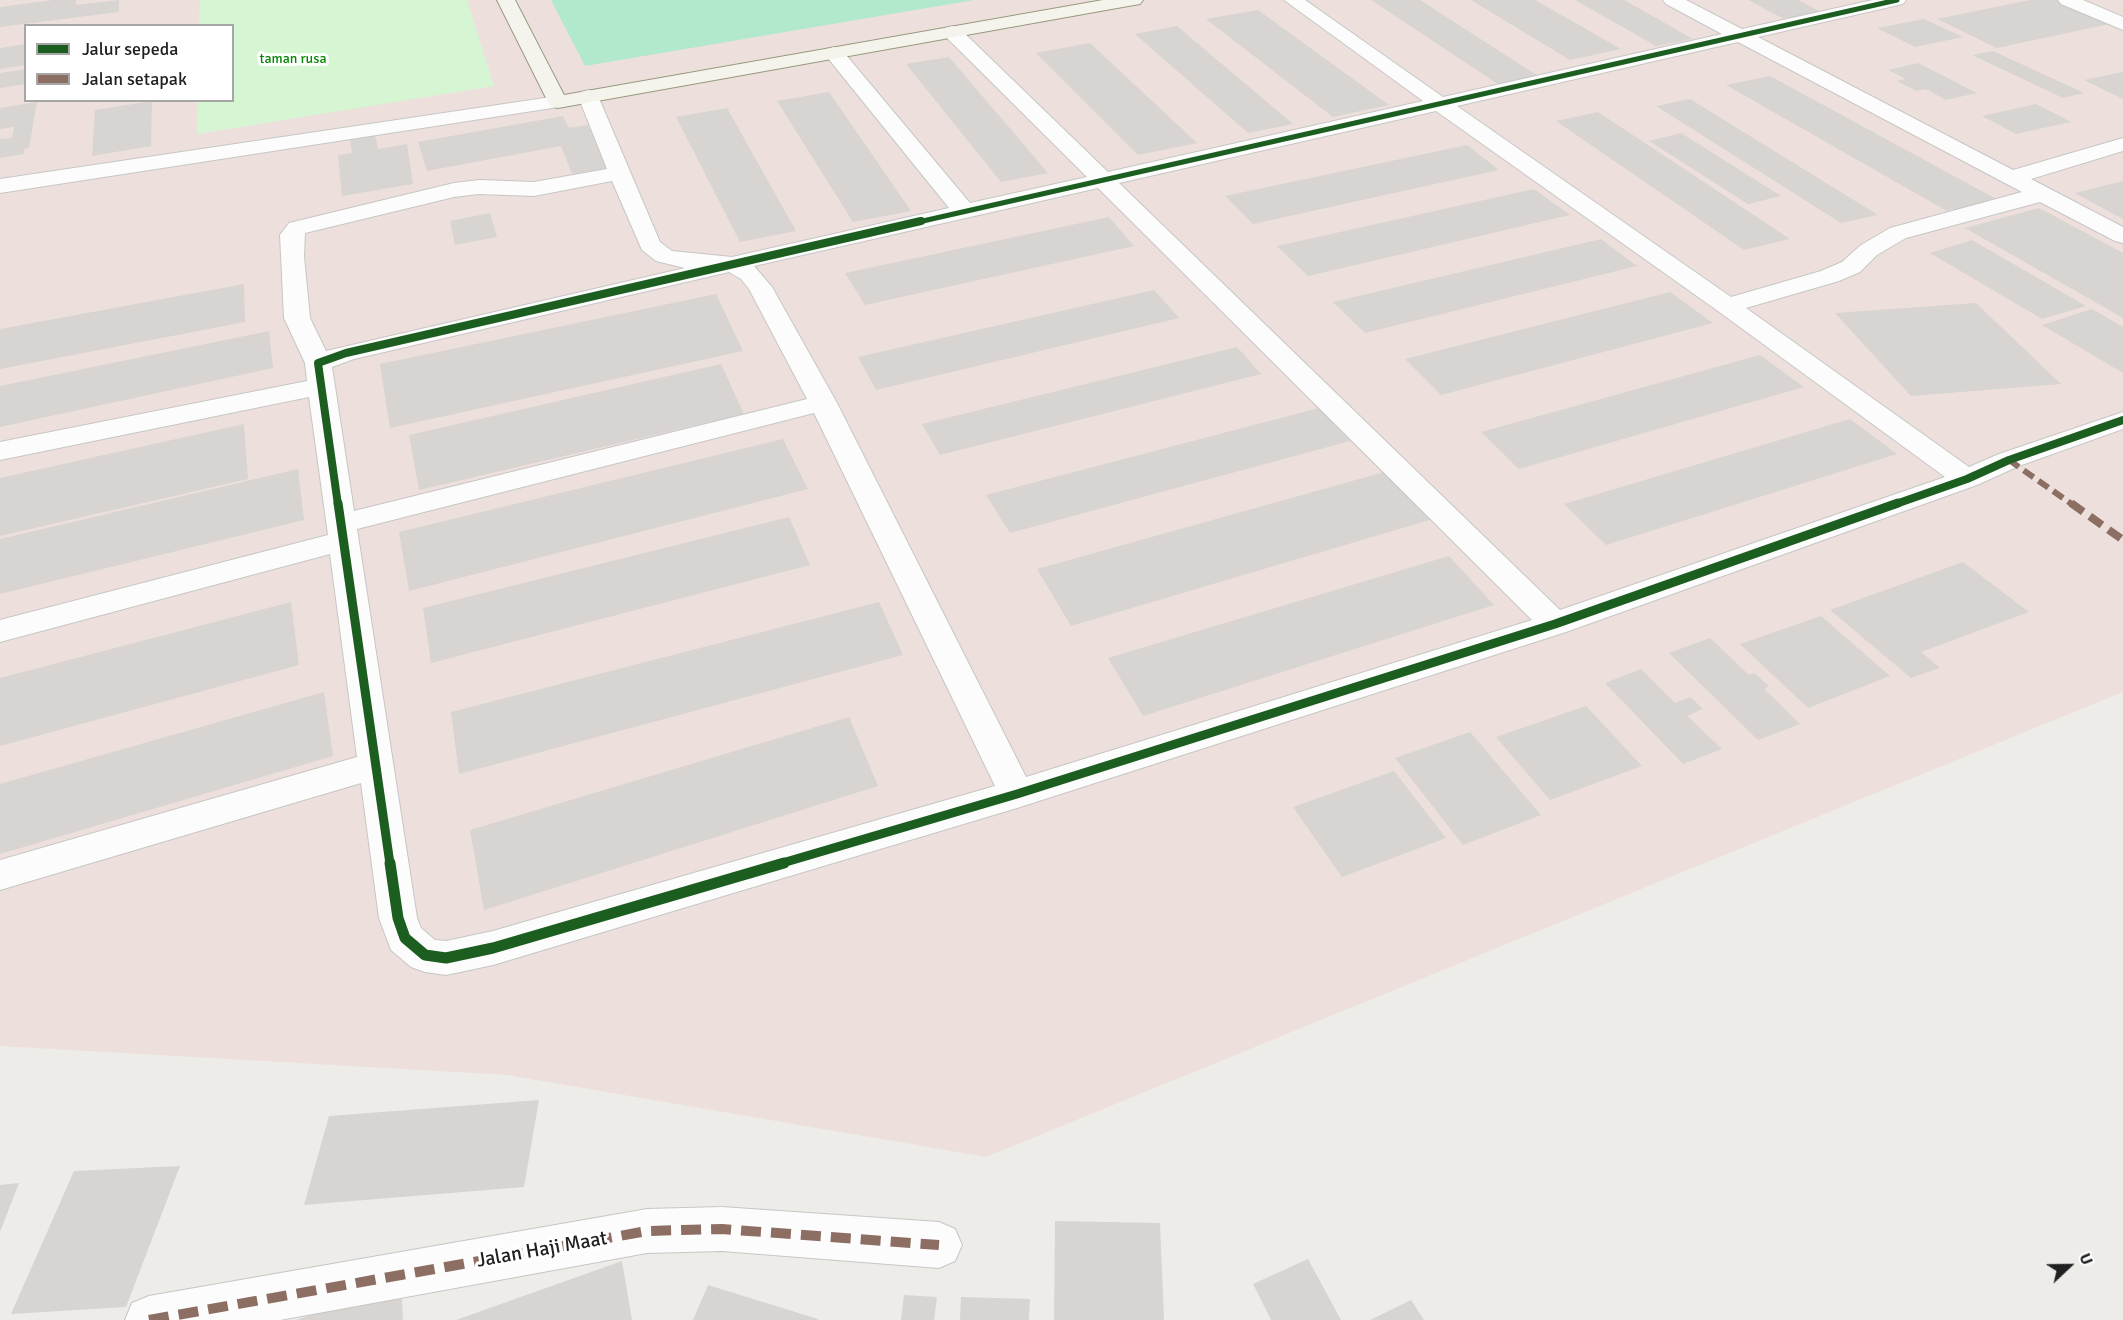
<!DOCTYPE html>
<html>
<head>
<meta charset="utf-8">
<style>
  body { margin:0 }
  #map { position:relative; width:2123px; height:1320px; overflow:hidden; background:#eeece9; font-family:Signika,sans-serif }
  canvas { display:block }
  .legend { position:absolute; left:24px; top:24px; width:210px; height:78px; box-sizing:border-box; background:#fff; border:2px solid #a6a6a6; margin:0; padding:8px 10px; list-style:none; font-size:18px; color:#202020 }
  .legend li { display:flex; align-items:center; gap:12px; height:30px }
  .legend b { width:30px; border:2px solid #a6a6a6 }
  .north { position:absolute; left:2039px; top:1236px; width:60px; height:60px; -webkit-text-stroke:4px #fff; paint-order:stroke; rotate:68deg; font-size:16px; font-weight:700; line-height:24px; text-align:center; color:#202020 }
  .north::after { content:''; display:block; margin:auto; width:21px; height:27px; background:#202020; clip-path:polygon(50% 0,100% 100%,50% 72%,0 100%) }
</style>
</head>
<body>
<div id="map">
<canvas width="2123" height="1320"></canvas>
<ul class="legend">
<li><b style="height:8px;background:#1b5e20"></b>Jalur sepeda</li>
<li><b style="height:8px;background:#8d6e63"></b>Jalan setapak</li>
</ul>
<div class="north">U</div>
</div>
<script>
const ctx = document.querySelector('canvas').getContext('2d');
ctx.lineJoin = 'round';
function paint(path, color) {
  ctx.fillStyle = color;
  ctx.fill(path, 'evenodd');
}
function poly(rows) {
  const path = new Path2D();
  for (const r of rows) {
    path.moveTo(r[0], r[1]);
    for (let i = 2; i < r.length; i += 2) path.lineTo(r[i], r[i + 1]);
  }
  return path;
}
function stroke(path, color, width, dash) {
  ctx.strokeStyle = color;
  ctx.lineWidth = width;
  ctx.lineCap = dash ? 'butt' : 'round';
  ctx.setLineDash(dash || []);
  ctx.stroke(path);
}
function drawText(font, color, halo, rows, align = 'center') {
  ctx.font = font + ' Signika,sans-serif';
  ctx.lineWidth = 6;
  ctx.setLineDash([]);
  ctx.textBaseline = 'middle';
  ctx.strokeStyle = halo;
  ctx.fillStyle = color;
  for (const [text, x, y, turn = 0] of rows) {
    ctx.save();
    ctx.translate(x, y);
    ctx.rotate((+turn || 0) * Math.PI / 180);
    ctx.textAlign = isNaN(turn) ? turn : align;
    if (halo) ctx.strokeText(text, 0, 0);
    ctx.fillText(text, 0, 0);
    ctx.restore();
  }
}
paint(poly([
  [0,0,2123,0,2123,692,986,1157,507,1075,0,1046],
  [26,26,232,26,232,100,26,100]
]), '#ede0dc');
paint(poly([
  [200,0,467,0,494,86,197,134,198,101,232,100,232,26,199,25]
]), '#d6f5d3');
paint(poly([
  [551,0,974,0,585,66]
]), '#b2e8cc');
paint(poly([
  [53,0,76,0,76,5,119,0,119,12,0,27,0,7],
  [1371,0,1420,0,1538,76,1498,84],
  [1471,0,1535,0,1621,49,1570,60],
  [1575,0,1624,0,1693,39,1656,46],
  [1748,0,1798,0,1823,13,1786,20],
  [2030,0,2060,0,2114,23,1997,48,1937,19],
  [1258,10,1389,105,1333,117,1206,19],
  [1924,19,1963,37,1915,47,1877,28],
  [1177,26,1293,124,1248,133,1135,34],
  [1090,43,1197,143,1138,155,1036,53],
  [26,44,26,65,0,69,0,48],
  [1993,51,2084,93,2063,98,1972,55],
  [949,57,1048,173,1001,182,906,64],
  [1918,63,1977,93,1946,100,1926,89,1916,91,1897,81,1906,79,1888,70],
  [26,69,26,84,0,88,0,73],
  [2123,72,2123,99,2084,80],
  [1770,76,2000,201,1959,213,1953,209,1947,211,1726,85],
  [829,92,911,211,853,222,777,101],
  [1690,99,1878,215,1841,223,1656,106],
  [152,101,151,146,92,156,95,110],
  [37,102,29,148,24,149,24,154,0,158,0,139,12,138,14,127,0,129,0,108],
  [2036,104,2071,122,2016,134,1982,116],
  [727,108,796,231,740,242,676,117],
  [1598,112,1790,239,1744,250,1556,121],
  [563,116,569,128,588,125,607,168,572,174,561,146,427,171,418,142],
  [1681,133,1781,196,1748,204,1649,141],
  [375,134,378,149,407,144,413,184,342,196,338,155,352,153,350,139],
  [1467,145,1499,170,1253,224,1225,196],
  [2123,181,2123,219,2075,193],
  [1534,189,1570,215,1308,276,1277,246],
  [2039,208,2123,253,2123,318,1965,228],
  [490,213,497,237,455,245,450,221],
  [1109,217,1134,246,865,305,845,273],
  [1601,239,1637,266,1365,333,1333,302],
  [1972,240,2086,306,2042,319,1930,253],
  [244,284,245,322,0,369,0,329],
  [1154,290,1179,318,876,390,858,357],
  [1670,292,1713,323,1441,395,1405,359],
  [716,294,743,351,390,428,380,364],
  [1976,303,2061,384,1911,396,1835,313],
  [2092,309,2123,327,2123,373,2042,325],
  [269,331,273,368,0,427,0,386],
  [1237,347,1261,374,940,455,922,424],
  [1760,355,1804,387,1519,469,1481,432],
  [721,364,744,414,419,490,409,435],
  [1319,408,1350,441,1010,533,986,495],
  [1850,419,1897,454,1606,545,1564,504],
  [244,424,248,479,0,536,0,478],
  [783,439,808,489,409,591,399,532],
  [298,469,304,520,0,594,0,539],
  [1388,471,1433,519,1071,626,1037,569],
  [789,517,810,565,431,663,423,608],
  [1449,556,1494,605,1143,716,1108,658],
  [1963,562,2029,612,1921,652,1940,668,1911,678,1830,610],
  [291,602,299,665,0,746,0,678],
  [879,602,903,655,459,774,451,712],
  [1821,616,1890,676,1808,708,1740,644],
  [1710,638,1749,675,1754,673,1769,686,1764,689,1800,724,1758,740,1669,653],
  [1641,669,1675,703,1690,697,1703,709,1687,716,1722,749,1683,764,1605,683],
  [324,692,333,756,0,854,0,784],
  [1586,706,1642,766,1550,800,1496,737],
  [849,717,878,786,484,910,470,830],
  [1470,732,1541,815,1463,845,1395,758],
  [1394,771,1446,838,1342,877,1293,807],
  [539,1100,524,1187,304,1205,329,1116],
  [180,1166,126,1307,11,1314,74,1171],
  [19,1183,0,1232,0,1185],
  [1055,1221,1160,1223,1164,1320,1054,1320],
  [1308,1259,1341,1320,1271,1320,1253,1284],
  [622,1261,632,1320,456,1320],
  [401,1284,403,1320,296,1320],
  [708,1285,818,1319,818,1320,693,1320],
  [904,1295,937,1297,934,1320,901,1320],
  [961,1297,1030,1299,1029,1320,960,1320],
  [1411,1300,1424,1320,1370,1320]
]), '#d7d4d1');
const street = poly([
  [1284,0,1305,0,1443,97,1722,34,1666,4,1663,0,1686,0,1742,29,1873,0,1906,0,1903,4,1758,37,2013,170,2123,138,2123,151,2031,179,2123,227,2123,243,2115,241,2040,202,1906,238,1877,255,1860,272,1839,281,1746,308,1969,467,1999,454,2123,412,2123,429,2019,466,1977,485,1566,632,1017,808,493,965,446,975,425,972,411,967,391,950,379,918,361,783,0,890,0,860,357,757,330,554,0,642,0,620,328,535,309,397,0,460,0,442,307,381,305,363,284,318,280,235,289,223,454,183,479,180,534,182,607,169,578,96,581,92,588,90,595,92,598,96,660,242,672,251,732,257,949,208,827,57,824,53,827,49,834,47,841,49,970,203,1087,177,945,36,943,32,945,28,952,26,959,28,1108,172,1423,101,1284,0],
  [1738,42,2022,192,1890,228,1861,245,1842,262,1821,271,1731,297,1457,106,1738,42],
  [1436,111,1718,311,1945,477,1560,610,1119,183,1436,111],
  [612,181,642,250,656,261,685,268,326,351,310,318,304,256,305,233,454,197,479,194,534,196,612,181],
  [1098,188,1532,620,1026,777,837,403,772,287,754,266,1098,188],
  [729,272,741,279,749,289,807,399,354,511,332,367,354,359,729,272],
  [814,413,995,786,493,931,446,941,435,940,421,928,417,918,357,529,814,413],
  [2058,0,2083,0,2123,17,2123,30,2061,4,2058,0],
  [558,96,565,98,568,102,565,106,0,193,0,179,558,96],
  [722,1207,939,1222,955,1229,962,1245,955,1261,939,1268,722,1251,647,1253,280,1320,125,1320,132,1303,149,1296,647,1209,722,1207]
]);
const secondary = poly([
  [497,0,515,0,564,95,1103,0,1143,0,1140,4,1134,5,558,108,551,106,548,102,497,0]
]);
stroke(street, '#c7c6c5', 2);
stroke(secondary, '#99997f', 2);
paint(street, '#fcfcfc');
paint(secondary, '#f4f4ec');
stroke(poly([
  [2009,460,2073,505]
]), '#8d6e63', 6, [12, 6]);
stroke(poly([
  [2071,503,2123,540]
]), '#8d6e63', 8, [15, 8]);
stroke(poly([
  [149,1320,647,1231,722,1229,939,1245]
]), '#8d6e63', 10, [20, 10]);
stroke(poly([
  [914,223,1897,0]
]), '#1b5e20', 5);
stroke(poly([
  [338,505,318,363,346,353,921,221],
  [1893,505,1967,479,2009,460,2123,420]
]), '#1b5e20', 8);
stroke(poly([
  [338,503,390,864],
  [779,864,1017,794,1555,624,1898,503]
]), '#1b5e20', 9);
stroke(poly([
  [390,863,398,918,405,938,425,955,446,958,493,948,784,863]
]), '#1b5e20', 11);
drawText('14px', '#078705', '#fff', [
  ["taman rusa",293,59]
]);
drawText('20px', '#202020', '#fff', [
  ["Jalan Haji Maat",542,1250,-10]
]);
</script>
</body>
</html>
